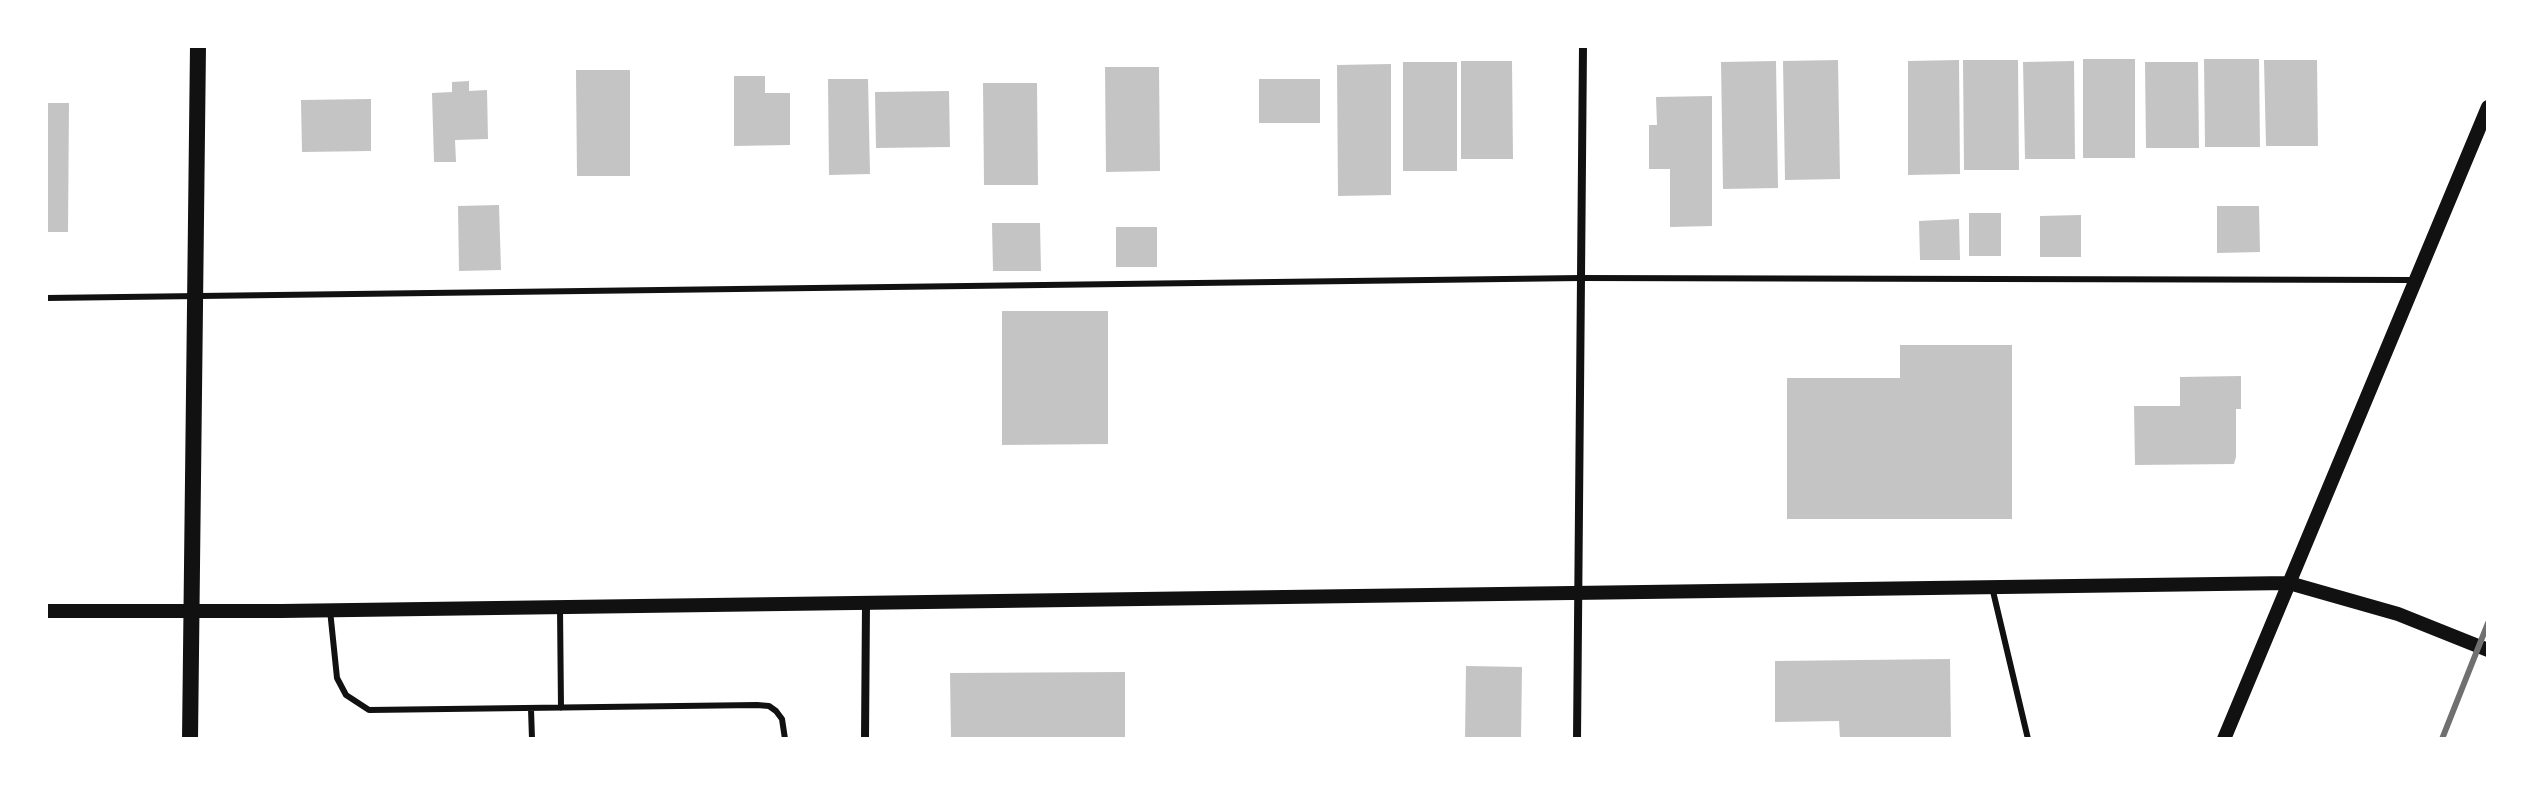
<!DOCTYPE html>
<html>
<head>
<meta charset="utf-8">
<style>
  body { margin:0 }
  #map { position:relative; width:2534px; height:785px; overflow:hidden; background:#fff; font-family:"Fira Sans",sans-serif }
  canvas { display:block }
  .frame { position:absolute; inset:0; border:48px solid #fff; pointer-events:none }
</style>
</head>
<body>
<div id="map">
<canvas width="2534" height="785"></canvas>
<div class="frame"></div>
</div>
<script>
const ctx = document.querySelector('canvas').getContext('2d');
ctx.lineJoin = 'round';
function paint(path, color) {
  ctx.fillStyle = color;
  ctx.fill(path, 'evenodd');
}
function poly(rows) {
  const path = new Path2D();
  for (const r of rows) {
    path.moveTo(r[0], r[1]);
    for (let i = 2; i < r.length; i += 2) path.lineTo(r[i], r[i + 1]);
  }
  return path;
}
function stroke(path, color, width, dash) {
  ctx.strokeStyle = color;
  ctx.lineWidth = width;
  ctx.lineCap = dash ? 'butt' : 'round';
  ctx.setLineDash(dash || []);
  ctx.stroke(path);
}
paint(poly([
  [2083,59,2135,59,2135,158,2083,158],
  [2204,59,2259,59,2260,147,2205,147],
  [1838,60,1840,179,1785,180,1783,61],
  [1959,60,1960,174,1908,175,1908,61],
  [1963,60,2018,60,2019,170,1964,170],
  [2264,60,2317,60,2318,146,2266,146],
  [1461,61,1512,61,1513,159,1461,159],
  [1776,61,1778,188,1723,189,1721,62],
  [2074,61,2075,159,2025,159,2023,62],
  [1403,62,1457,62,1457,171,1403,171],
  [2145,62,2198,62,2199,148,2146,148],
  [1391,64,1391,195,1338,196,1337,65],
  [1105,67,1159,67,1160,171,1106,172],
  [576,70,630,70,630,176,577,176],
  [734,76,765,76,765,93,790,93,790,145,734,146],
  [828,79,868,79,870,174,829,175],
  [1259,79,1320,79,1320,123,1259,123],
  [469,81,469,91,487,90,488,139,455,140,456,162,434,162,432,93,452,92,452,82],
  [983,83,1037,83,1038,185,984,185],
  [949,91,950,147,876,148,875,92],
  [1712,96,1712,226,1670,227,1670,169,1649,169,1649,125,1657,125,1656,97],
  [371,99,371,151,302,152,301,100],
  [46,103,69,103,68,232,46,232],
  [499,205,501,270,459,271,458,206],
  [2217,206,2259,206,2260,252,2217,253],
  [1969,213,2001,213,2001,256,1969,256],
  [2081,215,2081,257,2040,257,2040,216],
  [1959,219,1960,260,1920,260,1919,221],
  [992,223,1040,223,1041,271,993,271],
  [1116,227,1157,227,1157,267,1116,267],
  [1002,311,1108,311,1108,444,1002,445],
  [1900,345,2012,345,2012,519,1787,519,1787,378,1900,378],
  [2241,376,2241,409,2236,409,2236,457,2234,464,2135,465,2134,406,2180,406,2180,377],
  [1950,659,1951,739,1840,739,1839,721,1775,722,1775,661],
  [1466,666,1522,667,1521,739,1465,739],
  [1125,672,1125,739,951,739,950,673]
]), '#c4c4c4');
stroke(poly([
  [46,298,1581,278,2413,280],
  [1992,587,2028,739],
  [560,608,561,708],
  [330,610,337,678,346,695,369,710,757,705,769,706,776,711,782,719,785,739],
  [531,709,532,739]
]), '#111', 6);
stroke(poly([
  [865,739,866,603],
  [1577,739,1583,46]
]), '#111', 8);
stroke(poly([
  [46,611,281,611,2289,583,2398,614,2488,650],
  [2224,739,2488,107]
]), '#111', 14);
stroke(poly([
  [190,739,198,46]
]), '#111', 16);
stroke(poly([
  [2442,739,2488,623]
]), '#707070', 6);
</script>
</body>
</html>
